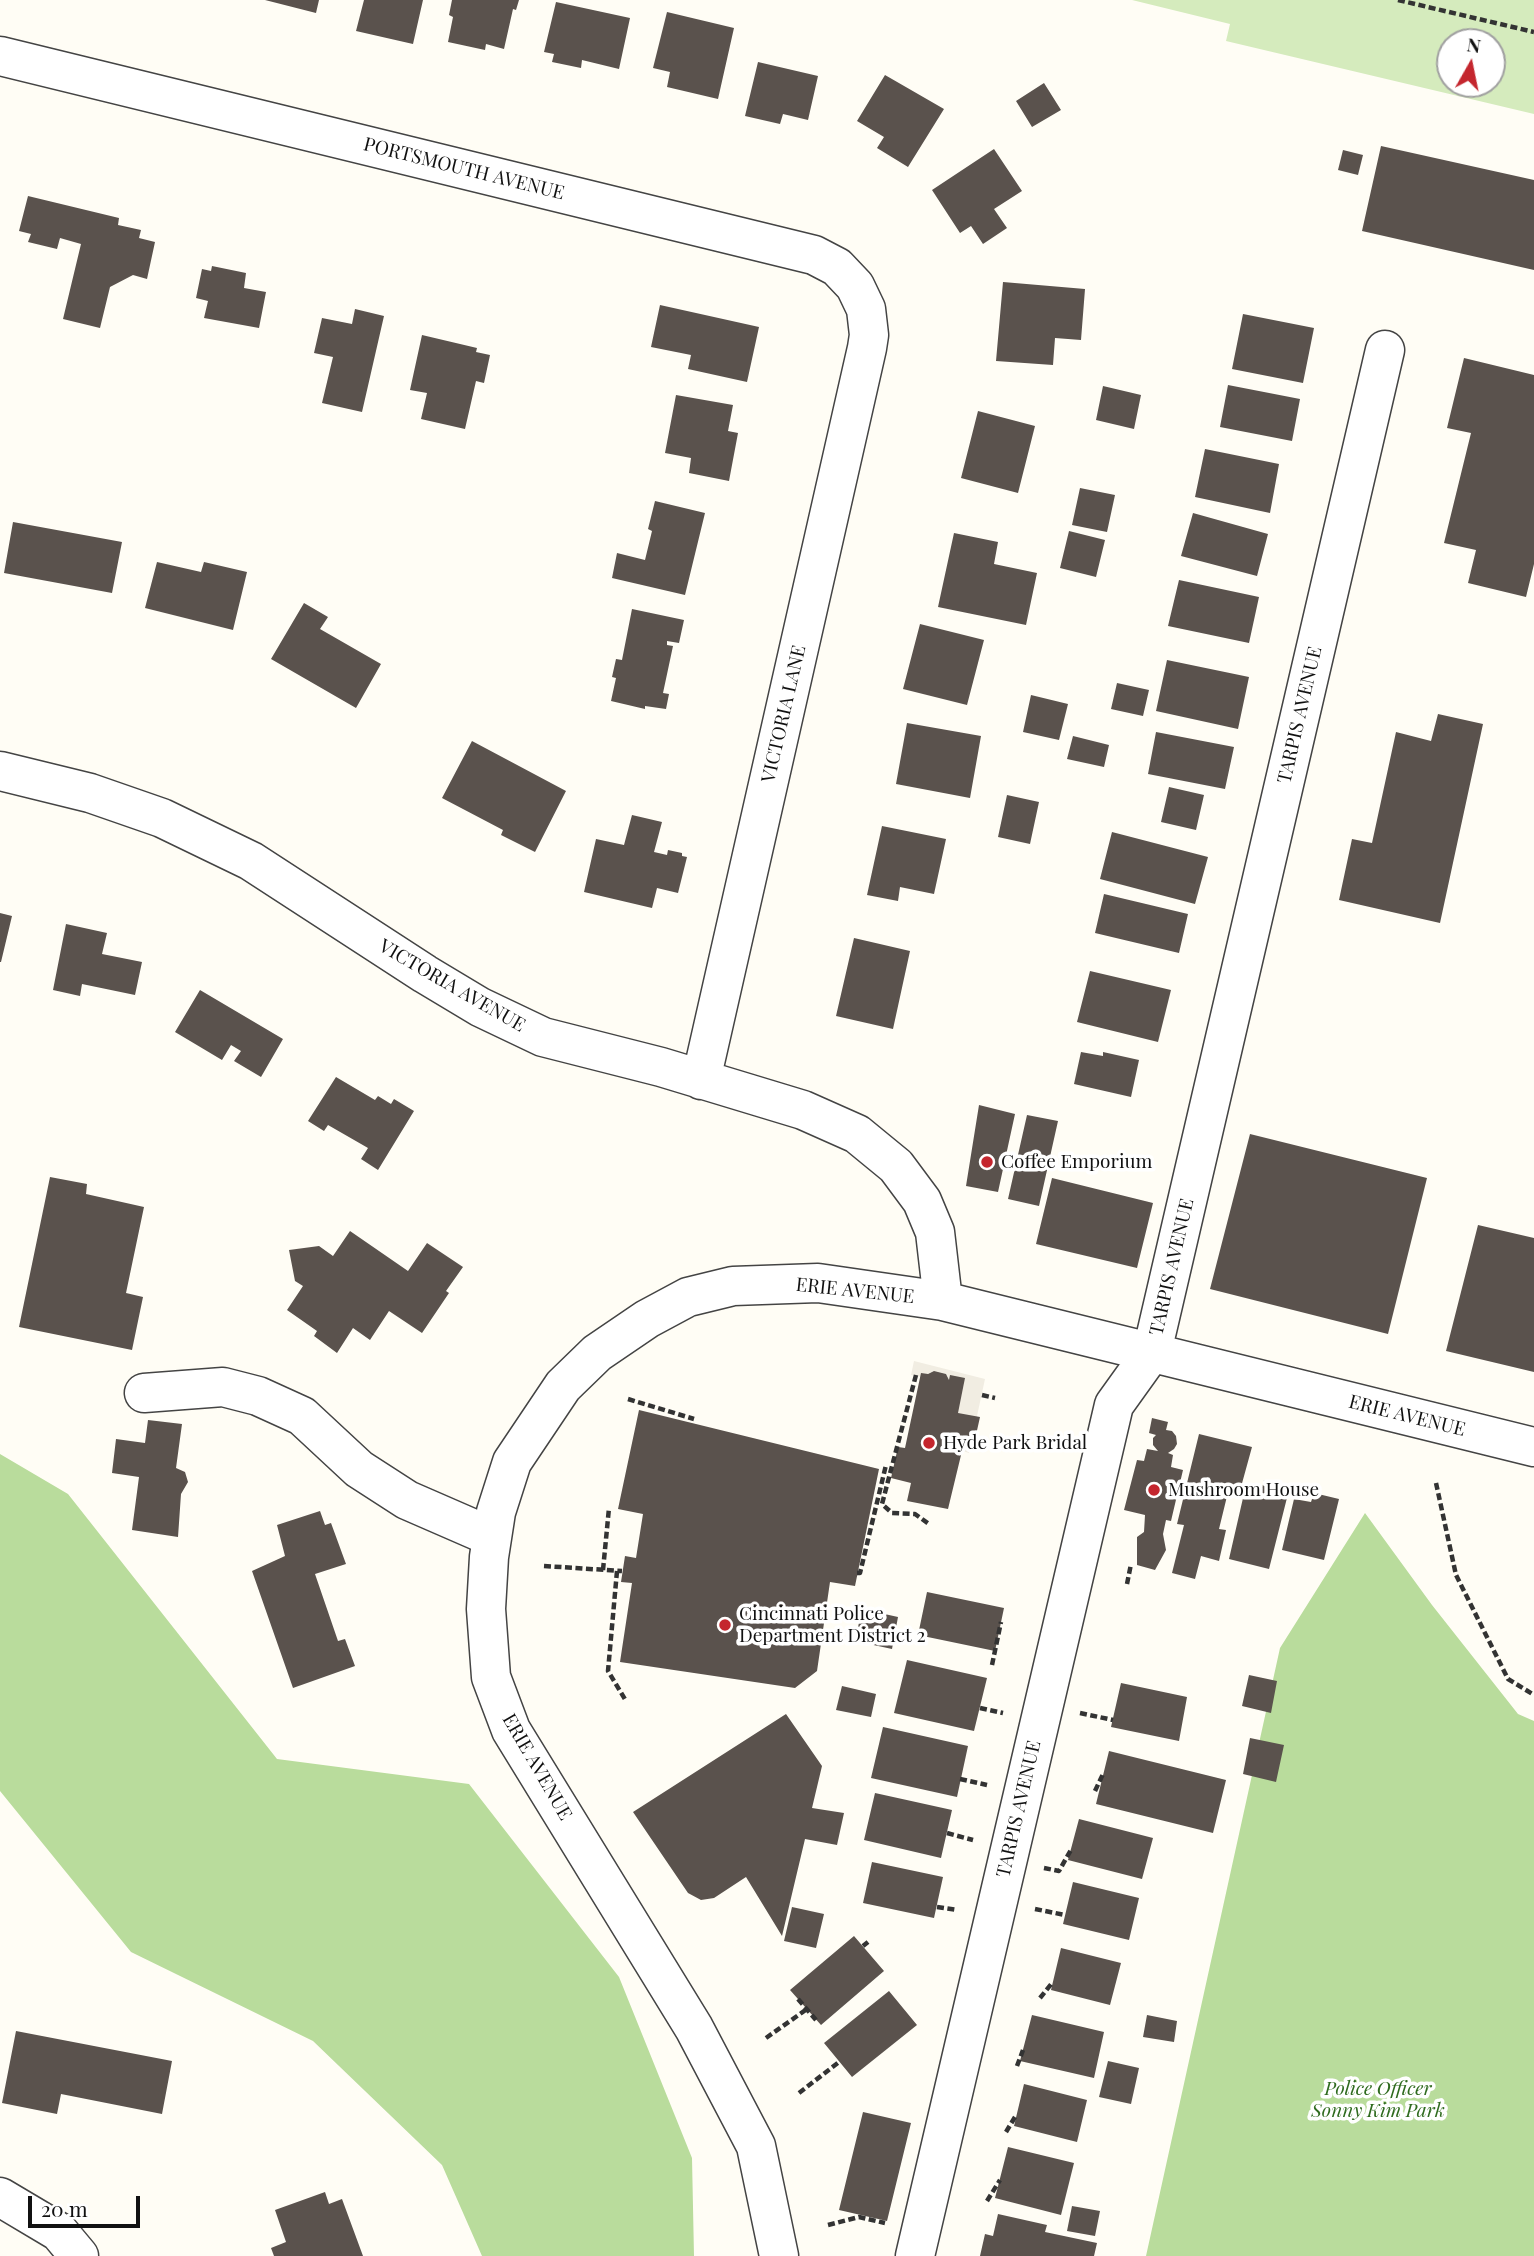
<!DOCTYPE html>
<html>
<head>
<meta charset="utf-8">
<style>
  body { margin:0 }
  #map { position:relative; width:1534px; height:2256px; overflow:hidden; background:#fffdf5; font-family:"Playfair Display",serif }
  canvas { display:block }
  .north { position:absolute; left:1436px; top:28px; width:70px; height:70px; box-sizing:border-box; background:#fff; border:2px solid #a0a0a0; border-radius:50%; rotate:9deg; font-size:19px; font-weight:700; line-height:28px; text-align:center; color:#111 }
  .north::after { content:''; display:block; margin:auto; width:24px; height:32px; background:#c4262e; clip-path:polygon(50% 0,100% 100%,50% 72%,0 100%) }
  .scale { position:absolute; left:28px; top:2196px; width:112px; height:32px; box-sizing:border-box; border:4px solid #111; border-top:0; padding-left:9px; font-size:21px; line-height:24px; white-space:nowrap; color:#111; -webkit-text-stroke:5px #fff; paint-order:stroke }
</style>
</head>
<body>
<div id="map">
<canvas width="1534" height="2256"></canvas>
<div class="north">N</div>
<div class="scale">20 m</div>
</div>
<script>
const ctx = document.querySelector('canvas').getContext('2d');
ctx.lineJoin = 'round';
function paint(path, color) {
  ctx.fillStyle = color;
  ctx.fill(path, 'evenodd');
}
function poly(rows) {
  const path = new Path2D();
  for (const r of rows) {
    path.moveTo(r[0], r[1]);
    for (let i = 2; i < r.length; i += 2) path.lineTo(r[i], r[i + 1]);
  }
  return path;
}
function stroke(path, color, width, dash) {
  ctx.strokeStyle = color;
  ctx.lineWidth = width;
  ctx.lineCap = dash ? 'butt' : 'round';
  ctx.setLineDash(dash || []);
  ctx.stroke(path);
}
function drawText(font, color, halo, rows, align = 'center') {
  ctx.font = font + ' "Playfair Display",serif';
  ctx.lineWidth = 7;
  ctx.setLineDash([]);
  ctx.textBaseline = 'middle';
  ctx.strokeStyle = halo;
  ctx.fillStyle = color;
  for (const [text, x, y, turn = 0] of rows) {
    ctx.save();
    ctx.translate(x, y);
    ctx.rotate((+turn || 0) * Math.PI / 180);
    ctx.textAlign = isNaN(turn) ? turn : align;
    if (halo) ctx.strokeText(text, 0, 0);
    ctx.fillText(text, 0, 0);
    ctx.restore();
  }
}
paint(poly([
  [1132,0,1534,0,1534,114,1226,41,1230,24],
  [1492,42,1492,84,1450,84,1450,42]
]), '#d5ebbd');
paint(poly([
  [0,1454,68,1494,277,1759,469,1784,619,1977,692,2158,694,2256,482,2256,442,2165,313,2041,131,1952,0,1791],
  [1365,1513,1432,1605,1518,1714,1534,1721,1534,2256,1146,2256,1280,1648]
]), '#b9dc9c');
paint(poly([
  [914,1361,985,1379,969,1453,950,1447,964,1383,949,1380,946,1374,934,1371,921,1377,911,1375]
]), '#f1ede2');
paint(poly([
  [265,0,319,0,316,13],
  [364,0,423,0,413,44,356,31],
  [452,0,519,0,516,10,513,9,504,49,486,44,485,50,448,42,453,17,449,15],
  [556,2,630,18,619,69,582,60,581,68,552,62,554,54,544,52],
  [667,12,734,28,718,99,667,87,670,72,653,68],
  [758,62,818,76,808,120,783,114,780,124,745,116],
  [885,75,944,109,908,167,877,148,884,137,857,121],
  [1044,83,1061,110,1032,127,1016,101],
  [1381,146,1534,180,1534,270,1362,231],
  [994,149,1022,191,994,209,1007,228,983,244,971,226,960,233,932,190],
  [1343,150,1363,155,1358,175,1338,170],
  [28,196,119,218,118,225,141,230,139,238,155,242,147,279,133,275,110,287,100,328,63,319,81,244,60,238,57,249,28,242,31,234,19,231],
  [212,266,246,273,244,288,266,292,259,328,204,318,208,301,196,298,202,269,211,271],
  [1003,282,1085,289,1081,340,1055,338,1053,365,996,361],
  [660,305,759,327,747,382,688,369,691,355,651,347],
  [355,309,384,316,362,412,322,403,333,357,314,353,322,318,352,324],
  [1243,314,1314,328,1303,383,1232,369],
  [422,335,477,348,476,352,490,355,484,383,476,381,465,429,421,419,427,393,410,390],
  [1464,358,1534,375,1534,564,1526,597,1468,583,1476,550,1444,543,1471,433,1447,428],
  [1228,385,1300,399,1292,441,1220,427],
  [1103,386,1141,395,1134,429,1096,420],
  [676,395,733,405,728,431,738,433,729,481,689,473,691,458,665,453],
  [978,411,1035,426,1018,493,961,478],
  [1205,449,1279,464,1270,513,1195,497],
  [1080,488,1115,495,1107,532,1072,525],
  [655,501,705,513,685,595,612,578,617,553,645,560,652,531,648,529],
  [1193,513,1268,534,1257,576,1181,556],
  [13,522,122,542,112,593,4,573],
  [1069,531,1105,540,1096,577,1060,568],
  [954,533,998,542,994,564,1037,573,1026,625,938,607],
  [157,562,201,572,204,562,247,572,233,630,145,608],
  [1179,580,1259,597,1249,643,1168,626],
  [304,603,328,617,320,629,381,664,356,708,271,659],
  [632,609,684,620,679,643,667,641,667,645,673,646,663,693,669,694,666,709,645,706,645,709,611,701,616,678,612,677,616,659,622,660],
  [920,624,984,640,967,705,903,689],
  [1167,660,1249,677,1238,729,1156,711],
  [1117,683,1149,690,1143,716,1111,709],
  [1031,695,1068,704,1059,740,1023,732],
  [1438,714,1483,724,1440,923,1339,900,1352,839,1372,843,1396,732,1431,741],
  [907,723,981,736,970,798,896,784],
  [1156,732,1234,747,1225,789,1148,774],
  [1073,736,1109,745,1104,767,1067,759],
  [472,741,566,791,535,852,501,835,503,830,442,798],
  [1169,787,1204,795,1196,830,1161,822],
  [1007,795,1039,802,1030,844,998,837],
  [632,815,662,822,654,852,667,855,668,850,682,853,682,856,687,857,678,893,657,888,652,908,584,892,596,839,624,845],
  [882,826,946,839,934,894,900,887,898,901,867,895],
  [1112,832,1208,857,1195,904,1100,879],
  [1104,894,1188,914,1179,953,1095,933],
  [0,913,12,916,1,962,0,962],
  [66,924,107,933,102,954,142,962,135,995,82,984,80,996,53,990],
  [854,938,910,951,893,1029,836,1016],
  [1090,971,1171,990,1158,1042,1077,1022],
  [200,990,283,1039,261,1077,234,1061,241,1051,231,1045,222,1060,175,1032],
  [1081,1052,1103,1056,1103,1052,1139,1060,1131,1097,1074,1084],
  [336,1077,375,1100,378,1096,391,1104,394,1099,414,1111,378,1170,361,1159,368,1148,328,1125,324,1131,308,1121],
  [979,1105,1015,1114,998,1192,966,1186],
  [1027,1115,1058,1121,1039,1206,1008,1199],
  [1250,1134,1427,1178,1388,1334,1210,1289],
  [50,1177,87,1184,86,1194,144,1207,126,1293,143,1297,132,1350,19,1327],
  [1052,1178,1153,1203,1137,1268,1036,1244],
  [1478,1225,1534,1238,1534,1372,1446,1351],
  [350,1231,408,1271,427,1243,463,1267,446,1291,449,1293,422,1333,389,1311,370,1340,353,1328,337,1353,314,1336,317,1331,287,1310,303,1286,295,1281,289,1250,319,1246,333,1256],
  [934,1371,946,1374,949,1380,950,1375,965,1378,958,1413,980,1417,974,1444,952,1439,950,1447,962,1451,948,1509,907,1501,911,1483,891,1478,898,1447,905,1448,921,1373,928,1374],
  [639,1410,879,1469,855,1586,830,1582,817,1671,795,1688,620,1662,632,1583,621,1582,625,1556,636,1558,643,1514,618,1509],
  [1152,1418,1168,1422,1166,1430,1172,1431,1176,1436,1177,1444,1174,1449,1168,1453,1173,1455,1171,1467,1183,1470,1171,1521,1166,1520,1163,1534,1166,1550,1155,1570,1137,1565,1137,1537,1144,1532,1145,1515,1124,1510,1137,1460,1144,1461,1147,1449,1158,1451,1153,1445,1153,1438,1156,1435,1149,1433],
  [148,1420,182,1424,176,1468,185,1472,188,1482,181,1494,178,1537,132,1530,139,1477,112,1473,116,1439,145,1443],
  [1199,1434,1252,1447,1241,1487,1230,1484,1219,1529,1226,1530,1219,1561,1201,1556,1195,1579,1172,1573,1184,1525,1177,1524],
  [1264,1480,1290,1486,1269,1569,1229,1559,1246,1485,1262,1489],
  [1314,1493,1339,1499,1324,1560,1282,1550,1294,1499,1311,1502],
  [320,1511,325,1525,331,1523,346,1564,315,1574,338,1641,345,1639,355,1666,293,1688,252,1571,285,1556,277,1525],
  [927,1592,1004,1608,995,1651,918,1635],
  [862,1609,898,1617,892,1649,855,1641],
  [907,1660,987,1678,974,1731,894,1713],
  [1249,1675,1277,1681,1271,1713,1242,1706],
  [1121,1683,1187,1697,1179,1741,1111,1727],
  [842,1686,876,1694,871,1717,836,1710],
  [786,1714,822,1766,812,1808,844,1813,837,1845,805,1839,782,1936,746,1877,714,1898,701,1900,688,1893,633,1812],
  [883,1727,968,1746,957,1797,871,1778],
  [1250,1738,1284,1745,1276,1782,1243,1774],
  [1109,1751,1226,1780,1213,1833,1096,1804],
  [875,1793,952,1810,941,1858,864,1840],
  [1079,1819,1153,1838,1142,1879,1068,1860],
  [872,1862,943,1877,934,1918,863,1903],
  [1073,1882,1139,1898,1129,1940,1063,1924],
  [792,1907,824,1914,816,1948,784,1941],
  [854,1936,884,1971,821,2025,790,1990],
  [1061,1948,1121,1963,1110,2005,1051,1990],
  [889,1991,917,2025,852,2077,824,2043],
  [1032,2015,1104,2032,1094,2078,1020,2061],
  [1147,2015,1177,2021,1174,2042,1143,2037],
  [16,2031,172,2061,162,2114,61,2094,57,2114,2,2103],
  [1108,2061,1139,2068,1131,2104,1099,2097],
  [1024,2084,1087,2100,1077,2142,1014,2126],
  [863,2112,911,2123,887,2221,839,2210],
  [1008,2147,1074,2163,1061,2215,995,2198],
  [325,2192,329,2204,342,2199,363,2256,274,2256,271,2248,286,2242,275,2210],
  [1072,2206,1100,2211,1095,2236,1067,2231],
  [998,2214,1047,2225,1045,2232,1097,2243,1094,2256,980,2256,985,2234,993,2236]
]), '#5a524d');
const minor = poly([
  [0,56,814,255,837,267,855,286,866,309,869,335,867,348,701,1080],
  [0,771,90,793,162,818,251,861,425,974,480,1007,543,1037,661,1067,803,1110,857,1134,896,1166,922,1201,935,1232,943,1301],
  [144,1393,223,1387,258,1396,302,1416,359,1469,407,1500,492,1537],
  [0,2197,59,2232,79,2256],
  [779,2256,756,2146,694,2028,511,1730,491,1677,486,1609,489,1557,496,1512,512,1462,563,1386,597,1353,647,1319,688,1297,733,1286,818,1283,943,1301,1534,1447],
  [915,2256,1114,1405,1152,1352,1385,350]
]);
stroke(minor, '#444', 41);
stroke(poly([
  [1398,0,1534,32],
  [916,1375,882,1504,892,1513,915,1514,929,1524],
  [982,1395,995,1398],
  [628,1399,694,1419],
  [1436,1483,1456,1575,1508,1679,1534,1695],
  [544,1566,622,1571],
  [603,1570,609,1508],
  [617,1571,608,1671,626,1701],
  [857,1573,860,1573,886,1465],
  [1127,1584,1131,1564],
  [992,1665,1001,1622],
  [980,1708,1003,1713],
  [1080,1713,1113,1720],
  [960,1779,987,1785],
  [1095,1791,1103,1774],
  [947,1833,973,1840],
  [1044,1868,1059,1871,1072,1848],
  [937,1907,957,1910],
  [1035,1909,1065,1915],
  [863,1946,868,1942],
  [1040,1998,1052,1983],
  [798,1999,816,2020],
  [766,2038,807,2009],
  [1017,2066,1023,2050],
  [799,2093,839,2062],
  [1006,2132,1015,2117],
  [987,2201,1000,2180],
  [828,2225,859,2217,885,2223]
]), '#333', 4.5, [7, 3.5]);
stroke(minor, '#fff', 38);
for (const [x, y, r, color] of [
  [987,1162,7,"#c4262e"],
  [929,1443,7,"#c4262e"],
  [1154,1490,7,"#c4262e"],
  [725,1625,7,"#c4262e"]
]) {
  const dot = new Path2D();
  dot.arc(x, y, r, 0, 2 * Math.PI);
  ctx.fillStyle = color;
  ctx.fill(dot);
  stroke(dot, '#fff', 2.5);
}
drawText('19px', '#111', '#fff', [
  ["PORTSMOUTH AVENUE",464,169,14],
  ["VICTORIA LANE",784,714,-77],
  ["TARPIS AVENUE",1300,715,-77],
  ["VICTORIA AVENUE",452,986,30],
  ["TARPIS AVENUE",1172,1267,-77],
  ["ERIE AVENUE",855,1291,6],
  ["ERIE AVENUE",1407,1416,14],
  ["ERIE AVENUE",537,1767,60],
  ["TARPIS AVENUE",1019,1809,-77]
]);
drawText('19px', '#111', '#fff', [
  ["Coffee Emporium",1001,1162],
  ["Hyde Park Bridal",943,1443],
  ["Mushroom House",1168,1490],
  ["Cincinnati Police",739,1614],
  ["Department District 2",739,1636]
], 'left');
drawText('italic 19px', '#2f6b1f', '#fff', [
  ["Police Officer",1378,2089],
  ["Sonny Kim Park",1378,2111]
]);
</script>
</body>
</html>
